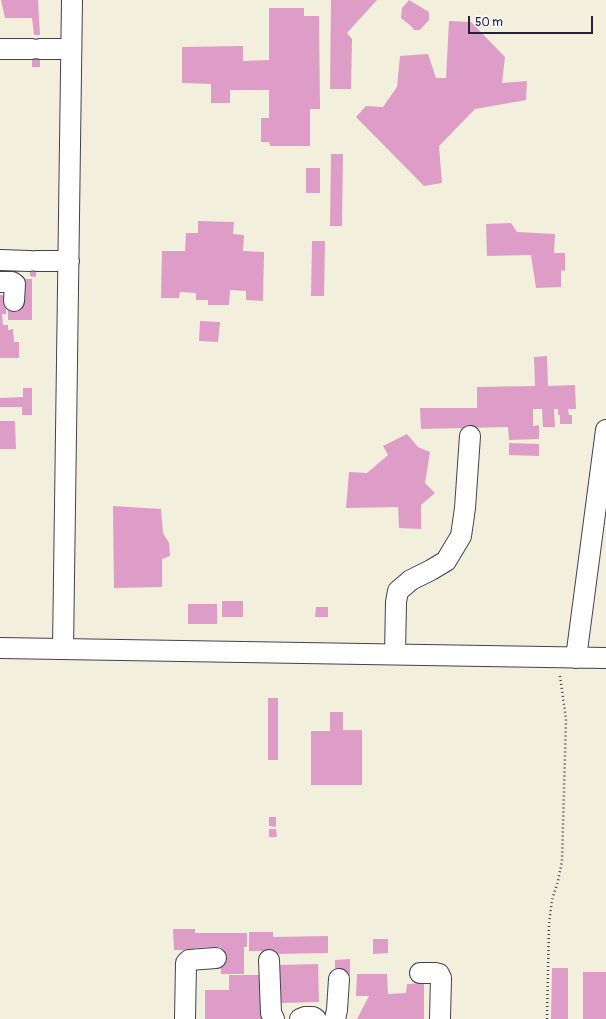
<!DOCTYPE html>
<html>
<head>
<meta charset="utf-8">
<style>
  body { margin:0 }
  #map { position:relative; width:606px; height:1019px; overflow:hidden; background:#f3efdd; font-family:Pangolin,sans-serif }
  canvas { display:block }
  .scale { position:absolute; left:468px; top:16px; width:125px; height:18px; box-sizing:border-box; border:2px solid #22223b; border-top:0; padding-left:5px; font-size:12px; line-height:14px; white-space:nowrap; color:#22223b; -webkit-text-stroke:3px #fff; paint-order:stroke }
</style>
</head>
<body>
<div id="map">
<canvas width="606" height="1019"></canvas>
<div class="scale">50 m</div>
</div>
<script>
const ctx = document.querySelector('canvas').getContext('2d');
ctx.lineJoin = 'round';
function paint(path, color) {
  ctx.fillStyle = color;
  ctx.fill(path, 'evenodd');
}
function poly(rows) {
  const path = new Path2D();
  for (const r of rows) {
    path.moveTo(r[0], r[1]);
    for (let i = 2; i < r.length; i += 2) path.lineTo(r[i], r[i + 1]);
  }
  return path;
}
function stroke(path, color, width, dash) {
  ctx.strokeStyle = color;
  ctx.lineWidth = width;
  ctx.lineCap = dash ? 'butt' : 'round';
  ctx.setLineDash(dash || []);
  ctx.stroke(path);
}
paint(poly([
  [1,0,38,0,40,35,34,35,32,18,5,18],
  [331,0,377,0,347,33,352,39,351,89,330,89],
  [409,0,429,12,429,20,420,30,414,30,411,26,401,18,402,8],
  [269,8,304,8,304,16,319,16,320,109,310,109,310,146,270,146,269,142,261,142,261,118,269,118,269,90,230,90,230,103,211,103,211,84,182,83,182,47,243,46,243,61,269,60],
  [449,21,471,22,505,57,502,83,527,81,526,100,475,109,439,146,442,183,424,186,356,117,366,106,383,107,397,87,400,56,428,54,436,78,446,78],
  [32,39,40,39,40,67,32,67],
  [331,154,343,154,342,226,330,226],
  [306,168,320,168,320,193,306,193],
  [198,221,234,222,233,234,244,235,243,251,264,252,263,301,246,300,246,291,230,290,229,305,208,305,208,300,196,300,196,293,180,292,179,298,161,298,162,251,185,251,186,233,198,233],
  [511,223,517,232,555,234,554,253,565,253,565,271,561,270,561,287,536,288,531,255,487,256,486,224],
  [312,241,325,241,324,296,311,296],
  [30,254,36,254,36,277,30,276],
  [18,279,32,279,32,320,8,320,8,306],
  [0,295,6,295,6,314,2,314,3,325,8,325,8,330,13,329,14,342,19,342,19,358,0,358],
  [200,321,220,322,218,342,199,341],
  [547,356,548,386,575,385,576,409,568,409,569,415,572,415,572,424,560,424,560,415,558,415,558,409,554,409,555,427,543,427,542,409,533,409,533,426,539,425,539,439,509,440,508,427,421,429,420,408,477,408,477,387,535,386,534,357],
  [23,388,32,388,32,415,22,415,22,407,0,407,0,398,23,397],
  [0,421,15,421,16,449,0,449],
  [407,434,418,447,430,452,425,483,435,493,421,505,421,529,399,528,398,507,346,508,349,472,367,473,388,455,383,446],
  [509,443,539,444,539,456,509,455],
  [113,506,161,509,163,533,169,543,170,556,162,559,162,587,114,588],
  [222,601,243,601,243,617,222,617],
  [188,604,217,604,217,624,188,624],
  [316,607,328,607,328,617,315,617],
  [268,698,278,698,278,760,268,760],
  [330,712,343,712,343,730,362,730,362,785,311,785,311,731,330,731],
  [269,817,276,817,276,827,269,826],
  [269,829,276,829,277,837,269,837],
  [173,929,195,929,195,933,247,933,247,947,244,947,244,974,221,974,221,947,195,948,195,950,174,950],
  [249,932,273,932,273,937,328,936,328,953,273,954,273,951,249,951],
  [373,939,388,939,388,953,373,954],
  [350,959,350,976,335,977,335,960],
  [318,964,319,1002,280,1003,280,965],
  [552,968,568,968,568,1019,551,1019],
  [583,972,606,972,606,1019,583,1019],
  [357,974,387,974,388,994,406,993,407,984,424,983,424,1019,357,1019,369,996,356,996],
  [229,975,262,975,262,1019,205,1019,205,990,229,990]
]), '#de9dc6');
const minor = poly([
  [0,49,32,49],
  [40,49,71,49],
  [0,260,30,261],
  [36,261,69,261],
  [0,282,12,282,15,284,14,301],
  [0,648,606,658],
  [63,649,72,0],
  [395,654,396,602,398,591,411,580,431,570,446,561,461,536,465,508,470,436],
  [576,658,606,430],
  [269,960,271,1013,274,1019],
  [420,973,435,973,439,974,441,978,440,1019],
  [185,1019,186,963,189,960,216,958],
  [300,1019,305,1017,313,1017,316,1019],
  [335,1019,337,1010,339,979]
]);
stroke(minor, '#414153', 22);
stroke(poly([
  [547,1019,549,924,552,900,558,881,562,861,566,719,560,676]
]), '#414153', 2.5, [1, 3]);
stroke(minor, '#fff', 20);
</script>
</body>
</html>
